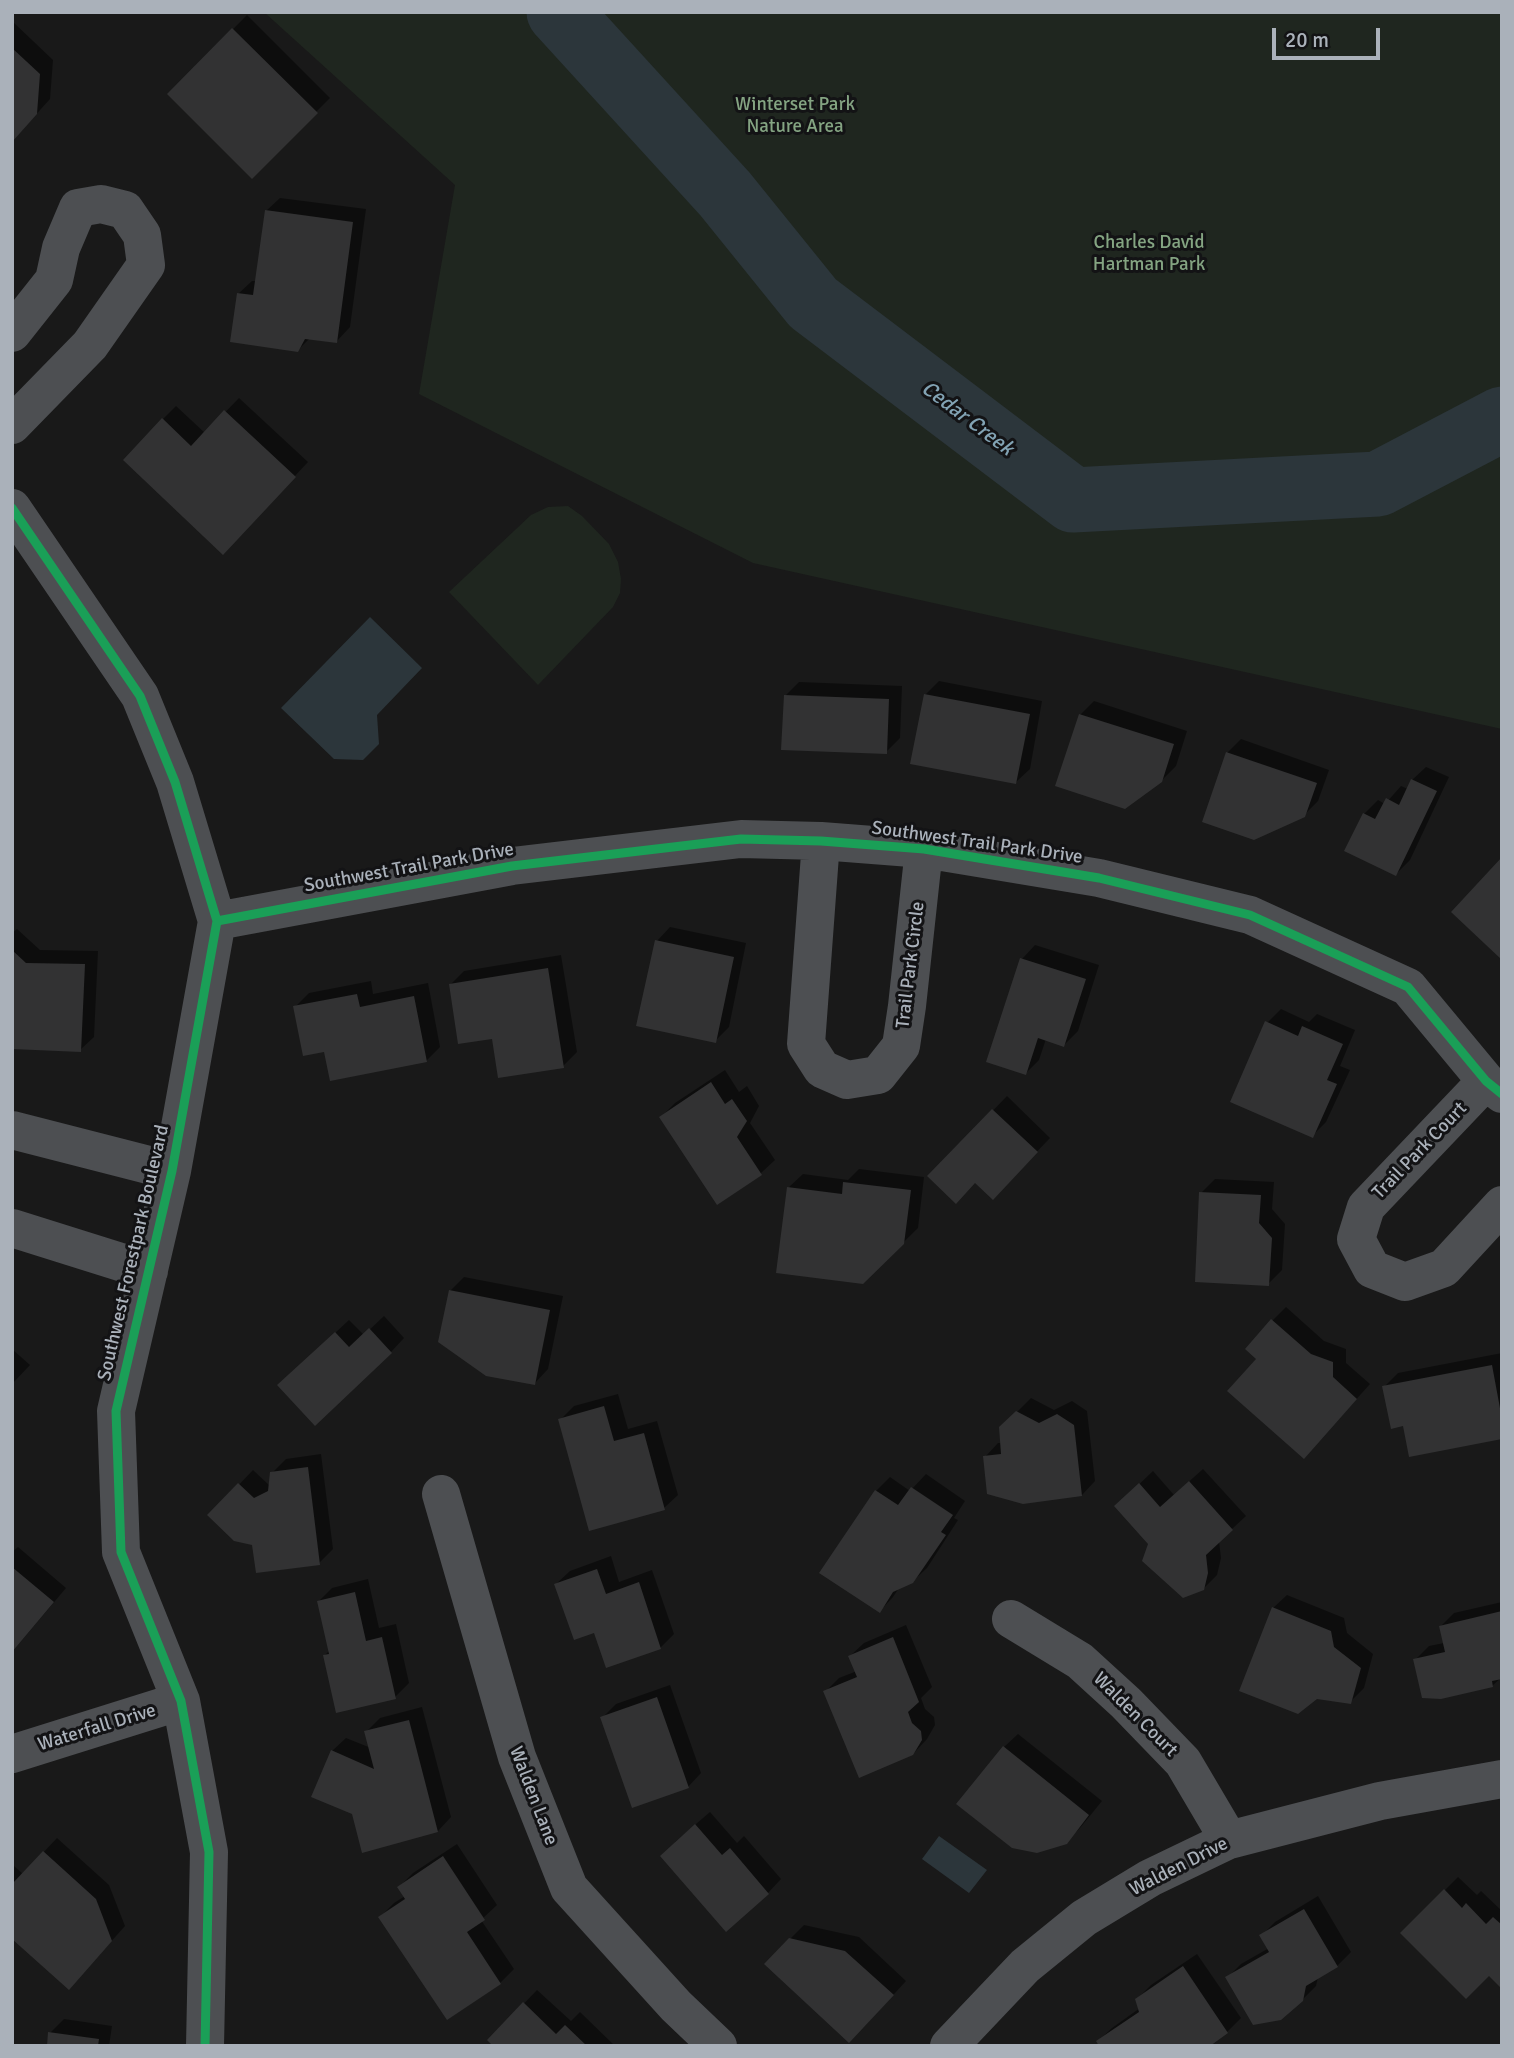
<!DOCTYPE html>
<html>
<head>
<meta charset="utf-8">
<style>
  body { margin:0 }
  #map { position:relative; width:1514px; height:2058px; overflow:hidden; background:#191919; font-family:Signika,sans-serif }
  canvas { display:block }
  .frame { position:absolute; inset:0; border:14px solid #aab1ba; pointer-events:none }
  .scale { position:absolute; left:1272px; top:28px; width:108px; height:32px; box-sizing:border-box; border:4px solid #aab1ba; border-top:0; padding-left:9px; font-size:21px; line-height:24px; white-space:nowrap; color:#aab1ba; -webkit-text-stroke:5px #131315; paint-order:stroke }
</style>
</head>
<body>
<div id="map">
<canvas width="1514" height="2058"></canvas>
<div class="frame"></div>
<div class="scale">20 m</div>
</div>
<script>
const ctx = document.querySelector('canvas').getContext('2d');
ctx.lineJoin = 'round';
function paint(path, color) {
  ctx.fillStyle = color;
  ctx.fill(path, 'evenodd');
}
function poly(rows) {
  const path = new Path2D();
  for (const r of rows) {
    path.moveTo(r[0], r[1]);
    for (let i = 2; i < r.length; i += 2) path.lineTo(r[i], r[i + 1]);
  }
  return path;
}
function stroke(path, color, width, dash) {
  ctx.strokeStyle = color;
  ctx.lineWidth = width;
  ctx.lineCap = dash ? 'butt' : 'round';
  ctx.setLineDash(dash || []);
  ctx.stroke(path);
}
function drawText(font, color, halo, rows, align = 'center') {
  ctx.font = font + ' Signika,sans-serif';
  ctx.lineWidth = 6;
  ctx.setLineDash([]);
  ctx.textBaseline = 'middle';
  ctx.strokeStyle = halo;
  ctx.fillStyle = color;
  for (const [text, x, y, turn = 0] of rows) {
    ctx.save();
    ctx.translate(x, y);
    ctx.rotate((+turn || 0) * Math.PI / 180);
    ctx.textAlign = isNaN(turn) ? turn : align;
    if (halo) ctx.strokeText(text, 0, 0);
    ctx.fillText(text, 0, 0);
    ctx.restore();
  }
}
paint(poly([
  [264,12,540,12,719,205,806,315,1052,504,1090,515,1378,505,1419,495,1502,447,1502,729,753,563,419,394,455,185],
  [579,12,1502,12,1502,419,1378,484,1073,500,813,303],
  [568,506,582,516,609,544,618,562,621,579,620,593,613,607,538,685,449,592,531,515,548,507]
]), '#1f261f');
paint(poly([
  [370,617,422,668,377,715,379,744,363,760,334,759,281,708],
  [939,1836,987,1870,969,1893,922,1859]
]), '#2c363b');
paint(poly([
  [247,15,330,98,252,176,169,94],
  [12,21,53,60,50,99,12,141],
  [280,198,366,209,350,327,337,341,310,338,298,350,238,294,252,281,257,281,266,211],
  [239,398,308,462,236,539,163,419,176,406,205,433],
  [939,681,1042,701,1030,769,1016,782,925,695],
  [799,682,902,686,900,738,886,752,785,696],
  [1094,701,1187,731,1176,766,1161,781,1080,715],
  [1241,739,1329,770,1318,801,1304,815,1227,753],
  [1426,767,1449,777,1410,860,1396,874,1364,814,1378,800,1385,804,1401,786,1408,789,1412,780],
  [670,927,746,943,729,1027,715,1041,657,941],
  [17,929,40,950,98,951,94,1037,80,1050,12,1047,12,933],
  [1035,945,1099,965,1078,1031,1064,1045,1046,1039,1039,1060,1026,1073,1022,959],
  [561,955,577,1052,563,1066,493,1037,451,984,464,971],
  [371,981,373,994,428,983,440,1047,426,1061,295,1007,309,993],
  [1281,1009,1309,1022,1317,1014,1355,1030,1340,1066,1350,1070,1326,1122,1312,1136,1267,1023],
  [725,1070,739,1092,747,1086,759,1106,750,1123,775,1160,761,1173,718,1202,661,1117,675,1103],
  [1007,1096,1050,1138,1006,1184,930,1176],
  [859,1169,924,1177,918,1228,863,1282,789,1187,803,1174,848,1180],
  [1215,1179,1274,1182,1272,1209,1285,1224,1282,1270,1268,1284,1201,1193],
  [464,1277,563,1296,548,1369,535,1383,450,1291],
  [1286,1307,1324,1341,1346,1349,1346,1363,1370,1384,1317,1443,1259,1359,1273,1320],
  [384,1316,404,1338,391,1352,293,1372,349,1320,364,1335],
  [12,1349,30,1365,12,1384],
  [1502,1353,1502,1437,1404,1424,1384,1387,1398,1373],
  [618,1394,628,1429,657,1421,678,1495,664,1508,560,1420,574,1406],
  [1031,1398,1054,1410,1072,1401,1087,1411,1095,1481,1082,1495,985,1457,998,1443,1002,1443,1001,1428],
  [321,1454,333,1549,319,1563,254,1544,210,1515,253,1470,270,1486,272,1473,286,1459],
  [1203,1469,1246,1516,1219,1541,1221,1558,1217,1575,1203,1589,1150,1543,1130,1493,1153,1471,1174,1495],
  [926,1474,965,1501,954,1518,958,1520,927,1568,912,1582,899,1588,893,1597,880,1611,876,1491,890,1477,910,1491],
  [18,1547,66,1588,12,1652,12,1552],
  [611,1556,619,1582,652,1570,674,1634,660,1648,595,1631,556,1584,570,1571],
  [368,1579,379,1628,396,1624,409,1683,395,1697,325,1655,330,1650,319,1601,332,1588],
  [1287,1595,1344,1618,1347,1633,1373,1654,1364,1688,1350,1702,1273,1608],
  [1502,1602,1502,1677,1492,1686,1415,1660,1429,1646,1444,1643,1441,1626,1454,1613],
  [906,1625,932,1687,921,1698,925,1709,934,1717,935,1725,927,1739,913,1754,825,1692,839,1678,857,1671,850,1656,864,1643],
  [670,1685,701,1773,688,1787,602,1718,616,1704],
  [422,1707,451,1817,438,1831,332,1751,346,1738,371,1748,366,1732,380,1718],
  [1018,1734,1102,1801,1080,1828,1066,1842,1004,1747],
  [710,1812,737,1843,744,1836,781,1879,768,1893,675,1842],
  [57,1838,109,1885,125,1926,82,1974,12,1937,12,1868,14,1866,23,1874],
  [457,1844,497,1905,481,1920,514,1969,500,1983,380,1917,394,1903,405,1896,399,1887,413,1873],
  [1458,1877,1477,1895,1481,1891,1502,1911,1502,1987,1489,1973,1402,1933],
  [1318,1896,1351,1952,1337,1966,1318,1977,1316,1986,1302,2000,1227,1978,1241,1964,1269,1948,1261,1936,1275,1922],
  [804,1925,859,1937,906,1981,863,2028,790,1939],
  [1197,1954,1241,2018,1227,2032,1098,2041,1112,2028,1140,2008,1137,1999,1151,1985],
  [537,1990,571,2021,580,2012,615,2046,495,2046,489,2040],
  [64,2019,112,2026,109,2046,48,2046,50,2033]
]), '#0007');
stroke(poly([
  [559,12,725,194,813,303,1073,500,1378,484,1502,419]
]), '#2c363b', 65);
paint(poly([
  [232,28,318,113,252,179,167,94],
  [12,48,40,74,37,114,12,142],
  [265,210,353,222,337,343,305,339,298,352,230,342,237,293,253,295],
  [224,410,296,477,223,555,123,460,162,418,191,446],
  [924,694,1030,714,1016,784,910,764],
  [784,695,889,699,887,754,781,750],
  [1079,714,1174,744,1162,782,1125,809,1055,786],
  [1226,752,1317,783,1305,817,1254,840,1202,822],
  [1411,779,1437,791,1396,876,1344,851,1363,813,1375,819,1386,798,1399,805],
  [1502,857,1502,960,1451,912],
  [655,940,734,957,716,1043,636,1026],
  [12,950,26,963,85,964,81,1052,12,1049],
  [1020,958,1086,979,1064,1047,1038,1038,1026,1075,986,1062],
  [548,968,564,1068,498,1078,492,1039,458,1044,449,984],
  [357,994,360,1007,414,996,427,1062,330,1081,324,1052,303,1056,293,1006],
  [1265,1021,1298,1036,1302,1026,1343,1044,1327,1080,1337,1084,1313,1138,1230,1102],
  [711,1082,725,1104,732,1099,747,1121,737,1137,762,1175,717,1205,659,1117],
  [992,1109,1038,1152,993,1200,975,1183,956,1204,927,1176],
  [843,1182,911,1190,904,1244,863,1284,776,1273,787,1187,842,1194],
  [1199,1192,1261,1195,1259,1223,1272,1238,1269,1286,1195,1282],
  [449,1290,550,1310,535,1385,486,1376,438,1342],
  [1271,1319,1311,1354,1333,1362,1333,1377,1357,1399,1304,1459,1227,1391,1256,1359,1245,1349],
  [369,1328,392,1353,315,1426,277,1385,335,1332,349,1347],
  [1492,1365,1502,1419,1502,1439,1409,1457,1403,1426,1391,1429,1382,1386],
  [604,1406,614,1441,644,1433,665,1510,589,1531,558,1419],
  [1016,1411,1039,1423,1057,1414,1074,1425,1082,1496,1023,1504,987,1494,983,1456,1001,1454,999,1427],
  [308,1467,320,1565,256,1573,252,1545,234,1541,207,1515,238,1483,254,1498,268,1491,270,1472],
  [1189,1481,1233,1530,1206,1555,1208,1573,1204,1590,1183,1598,1142,1561,1148,1544,1114,1506,1139,1483,1160,1507],
  [911,1487,953,1515,941,1532,946,1535,913,1583,893,1592,880,1613,819,1573,875,1490,898,1505],
  [12,1567,54,1602,12,1652],
  [597,1569,606,1594,639,1582,661,1649,606,1668,594,1633,574,1640,554,1584],
  [355,1592,366,1641,382,1637,396,1699,336,1713,323,1655,329,1654,317,1601],
  [1272,1607,1331,1631,1334,1647,1361,1668,1351,1704,1317,1699,1298,1714,1239,1691],
  [1502,1611,1502,1679,1492,1681,1493,1687,1441,1699,1422,1698,1413,1659,1445,1652,1439,1626],
  [893,1637,919,1702,908,1712,912,1723,921,1731,922,1740,913,1755,859,1778,823,1691,857,1677,848,1656],
  [657,1697,689,1788,632,1808,600,1717],
  [409,1720,438,1832,362,1853,352,1814,311,1797,331,1750,374,1769,364,1731],
  [1003,1746,1089,1815,1067,1844,1037,1853,1012,1848,956,1804],
  [695,1824,722,1855,730,1848,769,1894,726,1932,660,1856],
  [43,1851,96,1899,112,1941,69,1990,12,1939,12,1884],
  [443,1856,485,1920,467,1932,501,1984,447,2020,378,1917,405,1899,397,1887],
  [1444,1889,1462,1908,1466,1903,1486,1924,1493,1917,1502,1925,1502,1989,1489,1976,1466,1999,1400,1933],
  [1304,1909,1338,1967,1306,1986,1303,2001,1281,2020,1253,2025,1225,1977,1269,1952,1259,1935],
  [789,1938,845,1951,894,1995,849,2043,764,1964],
  [1183,1966,1228,2033,1210,2046,1099,2046,1096,2041,1139,2012,1135,1999],
  [523,2002,556,2034,565,2025,587,2046,493,2046,487,2040],
  [48,2032,99,2039,98,2046,47,2046]
]), '#323233');
stroke(poly([
  [12,333,54,280,61,248,78,208,101,204,125,210,142,235,146,265,90,345,12,425],
  [12,508,140,696,175,782,217,921,172,1171,116,1411,121,1552,181,1701,209,1852,205,2046],
  [821,841,806,1044,822,1069,847,1080,878,1075,901,1046,907,1006,924,849],
  [217,921,512,866,741,839,821,841,924,849,1099,878,1250,915,1408,987,1486,1081,1502,1094],
  [1486,1081,1366,1207,1356,1239,1372,1269,1405,1282,1444,1268,1502,1205],
  [12,1130,172,1171],
  [12,1228,149,1271],
  [441,1494,517,1757,569,1888,676,2006,718,2046],
  [1011,1619,1080,1661,1126,1703,1183,1762,1229,1840],
  [12,1754,181,1701],
  [949,2046,1025,1966,1084,1918,1150,1878,1229,1840,1380,1801,1502,1779]
]), '#4d4f52', 38);
stroke(poly([
  [12,508,140,696,175,782,217,921,172,1171,116,1411,121,1552,181,1701,209,1852,205,2046],
  [217,921,512,866,741,839,821,841,924,849,1099,878,1250,915,1408,987,1486,1081,1502,1094]
]), '#1a9f57', 9);
drawText('19px', '#84a482', '#131315', [
  ["Winterset Park",795,105],
  ["Nature Area",795,127],
  ["Charles David",1149,243],
  ["Hartman Park",1149,265]
]);
drawText('19px', '#aab1ba', '#131315', [
  ["Southwest Trail Park Drive",977,843,8],
  ["Southwest Trail Park Drive",409,868,-10],
  ["Trail Park Circle",911,965,-83],
  ["Trail Park Court",1420,1151,-46],
  ["Southwest Forestpark Boulevard",134,1253,-77],
  ["Walden Court",1135,1715,45],
  ["Waterfall Drive",97,1728,-17],
  ["Walden Lane",533,1796,69],
  ["Walden Drive",1179,1867,-27]
]);
drawText('italic 21px', '#82a3b4', '#131315', [
  ["Cedar Creek",967,419,37]
]);
</script>
</body>
</html>
